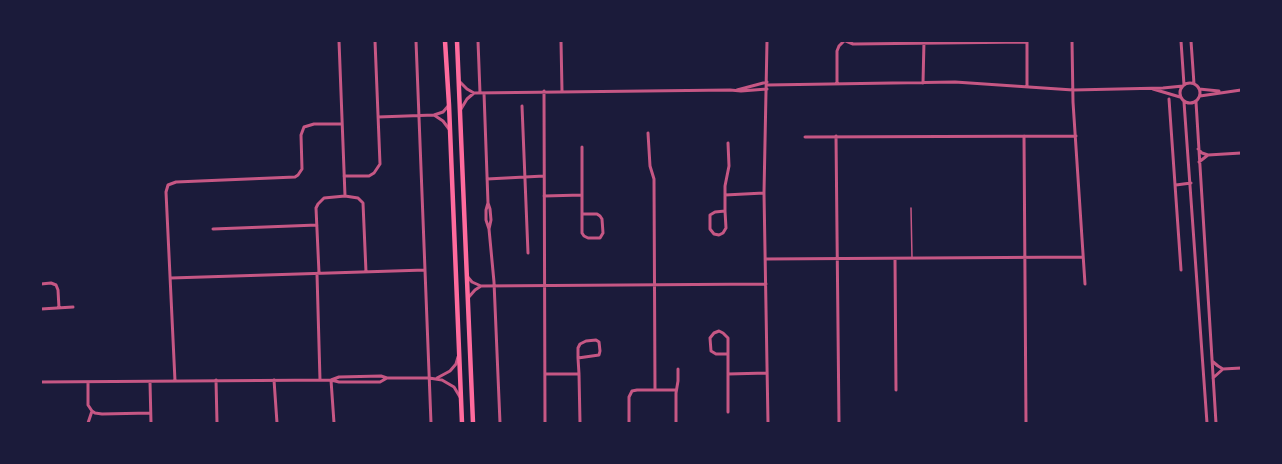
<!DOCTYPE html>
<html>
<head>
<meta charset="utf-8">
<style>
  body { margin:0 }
  #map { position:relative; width:1282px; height:464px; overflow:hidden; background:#1b1b3a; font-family:Karla,sans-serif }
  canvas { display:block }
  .frame { position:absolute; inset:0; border:42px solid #1b1b3a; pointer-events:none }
</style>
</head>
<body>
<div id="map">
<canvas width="1282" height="464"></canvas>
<div class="frame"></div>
</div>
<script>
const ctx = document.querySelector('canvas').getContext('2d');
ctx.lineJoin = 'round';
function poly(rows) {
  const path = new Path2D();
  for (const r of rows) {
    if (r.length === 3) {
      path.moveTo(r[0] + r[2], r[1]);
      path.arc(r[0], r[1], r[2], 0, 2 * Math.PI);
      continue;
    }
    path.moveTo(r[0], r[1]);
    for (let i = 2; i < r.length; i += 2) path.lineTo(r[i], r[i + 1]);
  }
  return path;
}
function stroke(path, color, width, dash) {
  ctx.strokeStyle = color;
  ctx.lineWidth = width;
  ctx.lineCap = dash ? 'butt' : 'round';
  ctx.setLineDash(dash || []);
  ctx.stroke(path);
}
stroke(poly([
  [911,208,912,258]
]), '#c65784', 1.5);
stroke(poly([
  [339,41,345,196],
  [416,41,431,423],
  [478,41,480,93],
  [561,41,562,91],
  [767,41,764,193,768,423],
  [846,41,853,44,1027,42],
  [1072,41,1073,102,1085,284],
  [1181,41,1184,85],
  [1191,41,1194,84],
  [1027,42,1027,86],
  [460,82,467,89,474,93,730,90,741,91,767,89],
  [1190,93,10],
  [923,83,924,41],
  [837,84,837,51,839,46,844,41],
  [767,85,955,82,1073,90,1163,88,1183,86],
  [1153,89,1180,97],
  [1199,89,1219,91],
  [737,90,767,82],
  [544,91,545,423],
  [484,93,488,203,486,210,486,220,489,229,494,282,500,423],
  [1200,96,1241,90],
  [1169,99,1181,270],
  [1184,102,1207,423],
  [1196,102,1216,423],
  [522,106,528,253],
  [461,109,467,99,474,93],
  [434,115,443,121,449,129],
  [378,117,434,115,443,112,449,105],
  [648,133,650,166,654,179,655,390],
  [836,136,839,423],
  [1024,136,1026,423],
  [805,137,1076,136],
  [582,147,582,233,584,236,588,238,600,238,603,233,602,219,600,216,597,214,582,214],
  [1198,149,1202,153,1208,155],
  [1199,162,1208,155,1241,153],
  [344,176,369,176,374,173,380,164,375,41],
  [487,179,544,176],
  [1176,185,1191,183],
  [725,195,764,193],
  [544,196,582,195],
  [488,203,490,209,491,220,489,229],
  [725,211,715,212,710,215,710,229,714,234,719,235,723,233,726,228,725,211,725,186,729,166,728,143],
  [213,229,317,225],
  [765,259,1083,257],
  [895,259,896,390],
  [319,273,316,208,318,204,324,198,345,196,358,198,363,203,366,272],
  [317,274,320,380],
  [467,276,472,282,481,286,766,284],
  [171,278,425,270],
  [41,284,51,283,56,285,58,290,59,308],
  [468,298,475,290,481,286],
  [41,309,73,307],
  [578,358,599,355,600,351,599,342,596,340,586,341,580,344,578,348,578,358,579,374,580,423],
  [1212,361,1218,366,1223,369,1241,368],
  [545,374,579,374],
  [728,374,767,373],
  [437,378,450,371,456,364,458,357],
  [1213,378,1223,369],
  [216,380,217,423],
  [274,380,277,423],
  [331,380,339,382,380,382,387,378],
  [331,380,334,423],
  [175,381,166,192,168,185,176,182,295,177,298,175,302,169,301,135,304,127,314,124,342,124],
  [41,382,331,380,339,377,381,376,387,378,429,378,442,380,454,387,460,397],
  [88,382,88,405,92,411,95,413,102,414,150,413],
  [150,382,151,423],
  [728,412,728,338,723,333,719,331,714,333,710,338,711,351,716,354,728,354],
  [88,423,92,411],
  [629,423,629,397,632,391,637,390,676,390],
  [676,423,676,393,678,381,678,369]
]), '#c65784', 3);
stroke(poly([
  [445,41,449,105,462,423],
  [457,41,473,423]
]), '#ff6b9d', 4.5);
</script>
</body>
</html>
